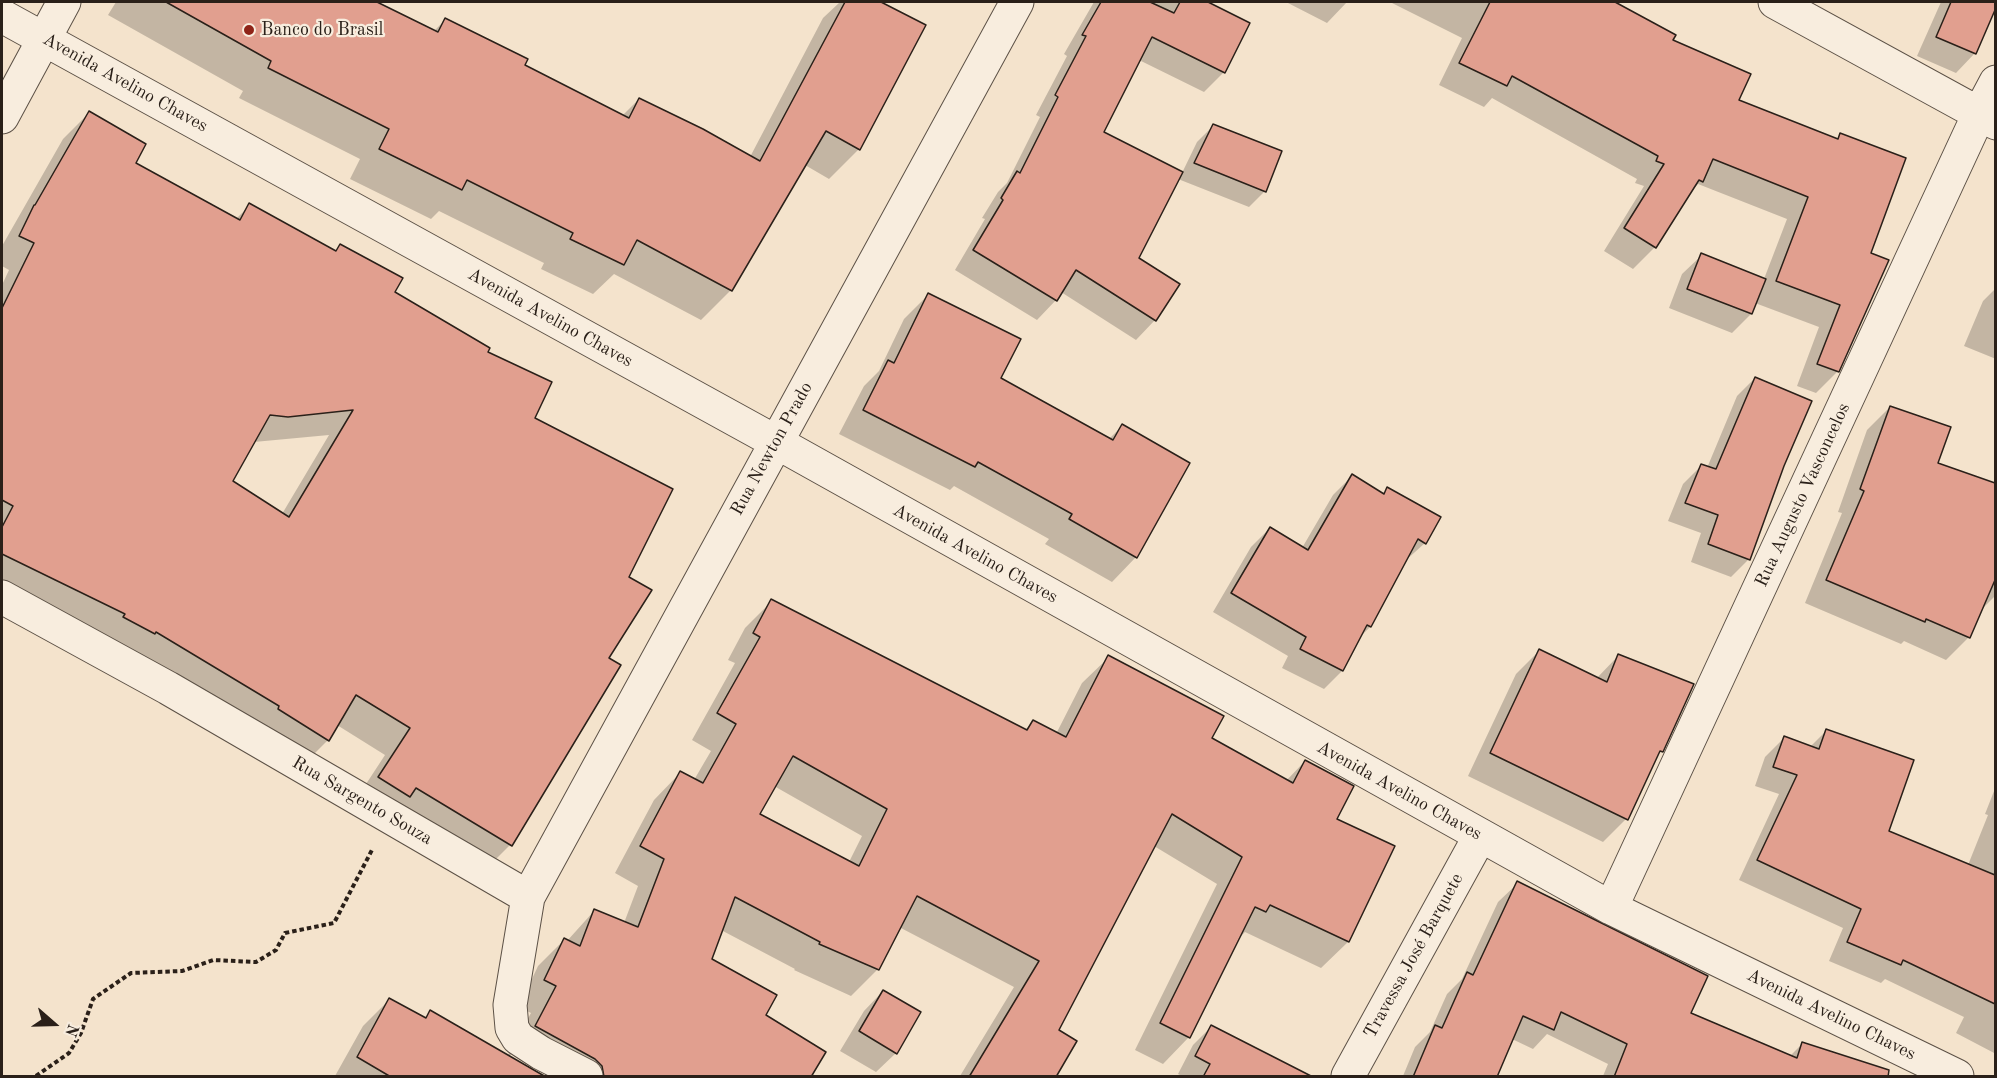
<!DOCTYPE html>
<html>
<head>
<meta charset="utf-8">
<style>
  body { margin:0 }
  #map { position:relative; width:1997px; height:1078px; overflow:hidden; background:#f4e3cc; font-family:"Old Standard TT",serif }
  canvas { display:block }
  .frame { position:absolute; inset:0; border:3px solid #2a2019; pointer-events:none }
  .north { position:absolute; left:24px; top:994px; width:60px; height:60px; -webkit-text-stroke:4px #f8edde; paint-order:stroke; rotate:110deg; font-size:16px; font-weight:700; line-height:24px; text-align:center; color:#2a2019 }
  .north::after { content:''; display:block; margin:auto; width:21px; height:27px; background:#2a2019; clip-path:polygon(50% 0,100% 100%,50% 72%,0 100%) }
</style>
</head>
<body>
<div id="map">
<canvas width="1997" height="1078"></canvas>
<div class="frame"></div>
<div class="north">N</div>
</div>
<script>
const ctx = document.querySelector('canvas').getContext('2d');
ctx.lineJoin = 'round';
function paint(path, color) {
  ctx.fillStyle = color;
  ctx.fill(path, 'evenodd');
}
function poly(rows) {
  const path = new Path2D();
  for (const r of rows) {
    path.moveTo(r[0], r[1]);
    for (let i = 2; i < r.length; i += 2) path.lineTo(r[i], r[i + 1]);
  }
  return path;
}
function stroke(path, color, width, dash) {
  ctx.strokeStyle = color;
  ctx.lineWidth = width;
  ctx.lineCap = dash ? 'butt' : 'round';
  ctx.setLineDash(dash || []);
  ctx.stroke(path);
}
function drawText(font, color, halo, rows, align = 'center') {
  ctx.font = font + ' "Old Standard TT",serif';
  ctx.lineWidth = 4.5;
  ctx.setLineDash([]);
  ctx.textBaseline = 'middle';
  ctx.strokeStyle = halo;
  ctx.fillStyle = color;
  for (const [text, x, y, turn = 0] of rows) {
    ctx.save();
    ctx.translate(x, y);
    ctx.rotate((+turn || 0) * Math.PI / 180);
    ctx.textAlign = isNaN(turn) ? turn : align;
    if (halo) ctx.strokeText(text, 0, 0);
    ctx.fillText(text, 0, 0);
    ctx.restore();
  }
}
paint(poly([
  [116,2,374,2,433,32,445,20,523,65,622,116,639,99,750,157,823,18,840,2,878,2,924,26,859,149,829,179,805,165,731,290,701,320,614,274,593,294,541,269,544,263,439,211,431,219,350,179,360,159,239,98,243,91,108,15],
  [1094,2,1205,2,1248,23,1224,72,1204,92,1139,60,1102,133,1182,173,1197,142,1213,126,1265,191,1249,207,1178,179,1138,259,1155,320,1136,340,1061,292,1056,300,1037,320,955,270,985,219,982,218,998,192,1007,183,1040,117,1036,115,1067,56,1064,54],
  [1286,2,1347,2,1327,23],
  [1390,2,1609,2,1674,36,1671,41,1737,101,1836,140,1841,135,1869,254,1838,371,1816,393,1797,386,1819,327,1755,303,1751,314,1732,333,1669,308,1682,274,1702,255,1764,279,1787,219,1698,184,1688,194,1655,247,1633,269,1604,251,1644,186,1635,183,1637,179,1492,98,1484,107,1439,85,1462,38],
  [1941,2,1996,2,1996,6,1975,53,1956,73,1917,56],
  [89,113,134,163,235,220,250,205,335,252,340,246,393,292,486,353,533,419,627,577,607,659,619,665,510,845,484,871,353,804,385,755,337,725,328,740,302,766,2,594,2,285,9,270,2,266,2,246,63,139],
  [329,435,282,514,231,482,254,442],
  [1996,288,1996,359,1964,346,1983,301],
  [929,294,999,379,1108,440,1122,426,1136,557,1112,582,1045,544,1049,539,954,486,950,490,839,434,864,386,879,371,904,319],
  [1755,378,1783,465,1749,559,1731,577,1691,562,1701,533,1668,521,1683,484,1701,466,1707,468,1737,396],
  [1890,407,1936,464,1996,485,1996,595,1981,610,1969,637,1946,660,1904,641,1901,644,1805,603,1842,513,1838,512,1867,430],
  [1352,476,1382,494,1388,489,1425,543,1405,561,1370,627,1360,637,1342,671,1324,689,1282,668,1288,656,1213,612,1251,547,1270,528,1302,548,1333,495],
  [772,601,1024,731,1033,722,1056,734,1082,683,1109,657,1210,739,1286,781,1305,761,1335,820,1393,846,1348,942,1321,968,1245,932,1238,939,1189,1037,1163,1064,1135,1050,1217,884,1154,846,1058,1031,1054,1076,960,1076,1014,987,899,927,878,969,851,996,794,970,795,969,721,930,711,959,764,1016,810,1076,552,1076,511,1054,510,1056,542,1076,335,1076,363,1026,390,999,424,1018,431,1012,508,1055,531,1013,519,1007,538,966,564,940,567,941,594,911,624,923,638,886,615,873,654,800,680,773,694,780,711,751,692,740,735,663,728,660,745,628],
  [774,786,862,836,849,862,758,814],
  [1539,651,1596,679,1618,656,1661,751,1656,757,1626,819,1603,842,1468,776,1516,674],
  [1826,731,1887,832,1968,865,1988,815,1985,814,1996,786,1996,1054,1956,1033,1964,1017,1885,979,1881,983,1829,961,1843,928,1739,880,1779,794,1755,786,1765,757,1784,738,1810,747],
  [1518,883,1689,1013,1790,1056,1802,1044,1870,1076,1603,1076,1608,1064,1547,1034,1533,1049,1512,1039,1495,1076,1403,1076,1415,1047,1430,1032,1447,994,1462,979,1498,902],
  [883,991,896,1053,876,1072,840,1051,864,1011],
  [1211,1027,1308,1076,1182,1076,1178,1074,1193,1045]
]), '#0003');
const building = poly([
  [166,2,377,2,438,32,445,18,528,59,525,65,629,118,639,98,703,129,760,161,845,2,881,2,926,25,860,150,826,131,732,291,637,240,624,265,570,239,573,233,467,180,462,190,379,149,389,129,268,68,271,61,166,2],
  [1101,2,1150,2,1174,13,1180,2,1208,2,1250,23,1225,73,1152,37,1104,132,1183,172,1139,258,1180,284,1156,321,1076,270,1057,301,973,250,1003,200,1001,198,1017,171,1020,173,1058,97,1055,95,1086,36,1082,35,1101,2],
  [1490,2,1615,2,1676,35,1673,40,1751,74,1739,100,1838,139,1840,133,1906,158,1871,253,1889,260,1839,372,1817,364,1840,305,1776,281,1808,197,1713,159,1703,182,1699,180,1656,248,1624,228,1664,164,1656,161,1658,156,1512,76,1507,86,1459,63,1490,2],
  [1951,2,1995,2,1995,10,1976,54,1936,37,1951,2],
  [89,111,146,144,136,163,240,220,249,203,336,251,340,244,403,278,395,292,490,348,488,352,552,382,535,418,673,489,629,577,652,590,609,658,621,665,512,846,416,788,410,797,378,777,410,728,356,695,329,741,278,709,279,706,156,632,155,634,123,617,125,614,2,554,2,527,13,506,2,500,2,308,34,243,19,236,34,205,35,205,89,111],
  [353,410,289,517,233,481,270,415,288,417,353,410],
  [1213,124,1282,151,1266,192,1194,163,1213,124],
  [1701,253,1766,279,1752,314,1687,289,1701,253],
  [928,293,1021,339,1001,378,1113,440,1122,424,1190,463,1137,558,1069,519,1072,514,978,462,975,467,863,410,888,360,894,363,928,293],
  [1755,377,1812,401,1784,466,1750,560,1708,544,1718,515,1685,503,1701,464,1716,469,1755,377],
  [1890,406,1951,427,1938,463,1995,483,1995,580,1970,638,1926,619,1925,622,1826,580,1864,491,1860,489,1890,406],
  [1352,474,1384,494,1387,487,1441,517,1426,544,1418,539,1371,627,1367,625,1343,671,1300,649,1306,637,1231,593,1270,527,1308,550,1352,474],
  [771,599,1027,730,1033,720,1066,737,1108,655,1224,716,1212,738,1293,783,1305,760,1354,786,1337,819,1395,846,1349,942,1270,905,1266,912,1255,907,1190,1038,1160,1023,1242,857,1172,814,1059,1030,1077,1041,1056,1077,969,1077,1039,961,917,896,879,970,819,944,820,942,735,897,712,959,777,995,766,1015,826,1052,811,1077,604,1077,602,1066,595,1059,535,1026,556,986,544,980,564,938,580,946,594,909,638,927,664,859,640,846,680,771,703,783,736,724,717,713,760,637,753,633,771,599],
  [793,756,887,809,859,866,760,814,793,756],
  [1539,649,1607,682,1618,654,1694,684,1663,752,1660,751,1628,820,1490,753,1539,649],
  [1826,729,1914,760,1889,831,1995,875,1995,1004,1903,960,1901,965,1847,942,1861,909,1757,860,1797,775,1773,767,1784,736,1819,749,1826,729],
  [1517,881,1708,976,1691,1013,1797,1058,1802,1042,1889,1070,1888,1077,1614,1077,1627,1044,1561,1012,1554,1030,1523,1016,1497,1077,1413,1077,1435,1025,1442,1028,1467,972,1473,975,1517,881],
  [883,990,921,1012,897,1054,859,1031,883,990],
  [389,998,426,1018,430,1010,546,1077,391,1077,357,1057,389,998],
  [1211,1025,1313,1077,1203,1077,1210,1064,1195,1056,1211,1025]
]);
paint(building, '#e19f8f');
stroke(building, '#2a2019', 1.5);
const street = poly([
  [1775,2,1996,123],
  [2,16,776,442,1611,908,1957,1076],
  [2,117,64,2],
  [2,597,168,688,528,897],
  [1611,908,1979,114,1996,82],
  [586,1076,541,1053,518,1038,512,1028,510,1005,528,897,1017,2],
  [1348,1076,1480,836]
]);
stroke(street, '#5c5146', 35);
stroke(poly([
  [36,1076,69,1053,81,1033,93,999,131,973,182,971,213,960,256,962,276,950,285,933,334,923,373,848]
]), '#2a2019', 4, [4.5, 3]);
stroke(street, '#f8edde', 33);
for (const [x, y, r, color] of [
  [249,30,6,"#8f2418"]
]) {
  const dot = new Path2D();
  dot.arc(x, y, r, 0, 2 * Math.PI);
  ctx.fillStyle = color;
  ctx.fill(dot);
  stroke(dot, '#f8edde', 2);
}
drawText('18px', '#2a2019', '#f8edde', [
  ["Banco do Brasil",261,30]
], 'left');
drawText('18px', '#2a2019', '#f8edde', [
  ["Avenida Avelino Chaves",125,83,29],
  ["Avenida Avelino Chaves",550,318,29],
  ["Rua Newton Prado",772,449,-61],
  ["Rua Augusto Vasconcelos",1803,495,-65],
  ["Avenida Avelino Chaves",975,554,29],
  ["Avenida Avelino Chaves",1399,791,29],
  ["Rua Sargento Souza",362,801,30],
  ["Travessa José Barquete",1414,956,-61],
  ["Avenida Avelino Chaves",1831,1015,26]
]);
</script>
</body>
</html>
